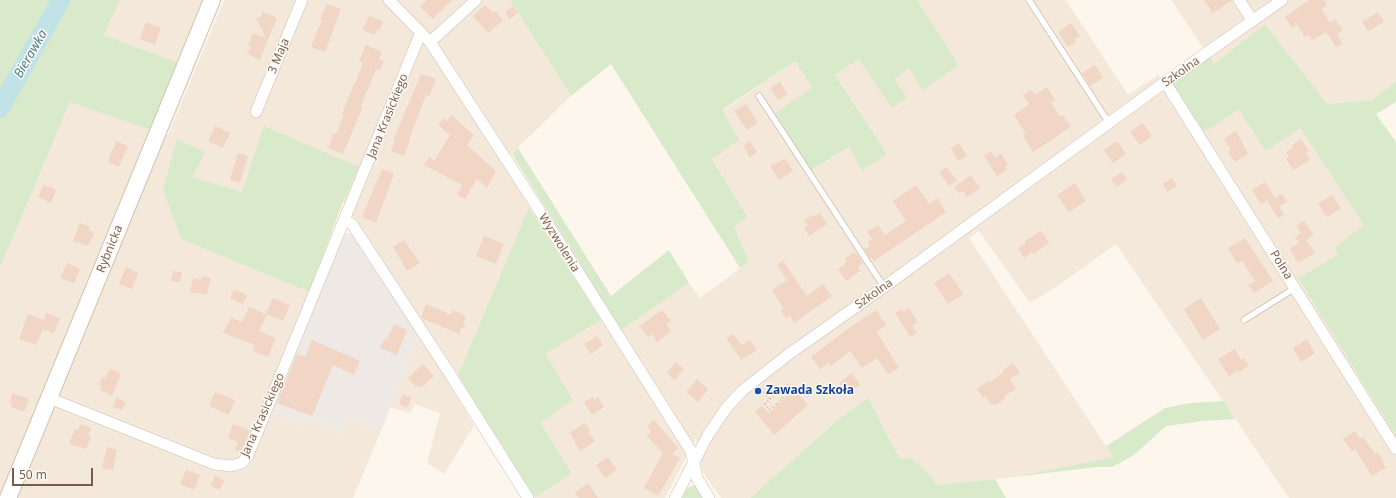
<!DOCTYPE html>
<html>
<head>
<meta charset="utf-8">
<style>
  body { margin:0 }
  #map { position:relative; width:1396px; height:498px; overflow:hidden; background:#fcf6ec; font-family:"Open Sans",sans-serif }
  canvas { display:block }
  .scale { position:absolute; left:12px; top:468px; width:81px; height:18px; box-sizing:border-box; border:2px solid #785c4f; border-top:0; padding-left:5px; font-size:12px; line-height:14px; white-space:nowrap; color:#785c4f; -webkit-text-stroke:3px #fefaf3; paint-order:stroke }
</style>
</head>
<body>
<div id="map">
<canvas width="1396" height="498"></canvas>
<div class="scale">50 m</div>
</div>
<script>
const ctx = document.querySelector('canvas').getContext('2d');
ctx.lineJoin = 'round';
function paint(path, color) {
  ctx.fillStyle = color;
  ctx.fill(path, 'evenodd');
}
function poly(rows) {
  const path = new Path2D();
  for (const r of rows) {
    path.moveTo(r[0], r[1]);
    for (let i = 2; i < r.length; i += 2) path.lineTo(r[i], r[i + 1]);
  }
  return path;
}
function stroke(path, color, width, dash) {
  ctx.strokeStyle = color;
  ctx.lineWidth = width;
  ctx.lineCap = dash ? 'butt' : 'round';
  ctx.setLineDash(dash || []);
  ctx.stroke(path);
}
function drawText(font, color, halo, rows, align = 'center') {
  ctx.font = font + ' "Open Sans",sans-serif';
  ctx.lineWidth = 3;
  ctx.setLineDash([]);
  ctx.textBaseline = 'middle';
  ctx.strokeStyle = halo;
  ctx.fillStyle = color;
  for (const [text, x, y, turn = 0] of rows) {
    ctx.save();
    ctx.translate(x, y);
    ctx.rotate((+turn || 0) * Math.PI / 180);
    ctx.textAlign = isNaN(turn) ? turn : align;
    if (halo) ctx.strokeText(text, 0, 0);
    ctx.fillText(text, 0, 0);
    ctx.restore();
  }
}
paint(poly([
  [120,0,216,0,179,63,104,35],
  [224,0,510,0,571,96,503,162,529,207,458,375,343,202,359,167,242,192,191,177,178,139,163,190,181,239,309,292,264,409,299,426,304,415,340,433,346,418,381,431,353,498,0,498,0,268,70,102,168,135],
  [917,0,1066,0,1128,95,1158,75,1203,132,1240,110,1300,128,1365,226,1335,247,1339,255,1298,278,1396,436,1396,498,1289,498,1116,244,1056,287,1030,303,979,231,969,238,1113,457,1014,477,936,485,923,468,910,458,900,459,868,398,840,418,750,498,721,498,702,471,696,438,665,498,535,498,572,473,539,423,545,354,604,318,616,333,689,283,700,298,749,262,734,227,748,217,712,158,722,111,795,61,812,88,809,172,850,147,862,171,887,154,835,75,859,59,893,78,909,68,922,91,959,65],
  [1171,0,1396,0,1396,81,1372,100,1326,104,1265,24,1214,64],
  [420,333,474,426,444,474,427,463,440,413,415,404,410,413,390,407]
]), '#f4e8db');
paint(poly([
  [342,233,355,234,420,333,381,431,346,418,340,433,304,415,299,426,271,413]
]), '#eee9e4');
paint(poly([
  [0,0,120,0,104,35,179,63,151,130,70,102,0,268],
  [510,0,917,0,959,65,922,91,909,68,894,79,907,98,892,108,859,59,835,75,887,154,862,171,849,147,809,172,775,113,812,88,795,61,722,110,739,140,712,159,748,217,734,227,749,262,740,268,611,64,571,96],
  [1265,24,1327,104,1372,100,1396,81,1396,102,1376,114,1396,142,1396,436,1298,278,1338,255,1335,247,1364,225,1300,128,1266,151,1239,110,1204,132,1171,84,1210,57,1214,64],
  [264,126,359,167,343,202,309,292,181,239,163,190,177,139,205,152,192,177,242,192],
  [518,148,611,296,669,250,689,283,621,330,512,154],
  [529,207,601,320,545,354,573,400,540,423,572,473,535,498,458,375],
  [868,398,900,459,910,458,923,468,937,485,995,479,1006,498,750,498,840,418],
  [1224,401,1235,419,1203,421,1166,426,1134,455,1112,467,1096,467,1014,477,1113,457,1106,446,1165,408,1190,403],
  [696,485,705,498,682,498,687,488]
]), '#d8eaca');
stroke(poly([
  [0,108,61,0]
]), '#c1e2e6', 19);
paint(poly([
  [427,0,452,0,433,19,420,7],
  [1204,0,1232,0,1213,13],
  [1309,0,1323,0,1327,5,1322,9,1330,23,1335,19,1343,30,1337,34,1342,44,1336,47,1326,32,1312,40,1309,35,1305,37,1297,24,1292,28,1285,17],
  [327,4,341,9,325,52,311,47,322,20,320,19],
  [485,5,493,13,495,11,503,20,488,33,473,16],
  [513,6,518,13,509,19,505,12],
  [263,12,277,18,268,39,260,60,247,54,251,46,248,45,253,33,266,38,256,18,261,17],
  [1378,12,1384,22,1368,31,1362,22],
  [369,16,383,21,379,31,377,30,375,35,363,30],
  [146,22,161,28,155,45,140,39],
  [1071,23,1080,36,1074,39,1076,42,1068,47,1058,32],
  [366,45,382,52,379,59,384,61,380,70,376,69,361,106,362,106,361,111,343,154,328,148,334,133,336,134,344,115,342,114,355,82,356,82,363,63,359,61],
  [1095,65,1103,78,1090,86,1082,73],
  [421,74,436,79,429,96,426,95,409,140,410,140,404,156,391,151,395,142,393,141],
  [780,82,787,94,778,100,770,88],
  [1047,87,1055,100,1051,103,1060,116,1062,115,1071,126,1053,139,1033,152,1023,136,1026,134,1014,115,1029,104,1023,95,1031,90,1035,95],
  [746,104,758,123,747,130,734,111],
  [451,115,474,135,467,145,496,171,487,188,477,179,465,199,457,195,462,185,424,165,429,157,434,161,450,135,438,125,444,118,447,121],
  [1143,123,1152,136,1140,145,1130,132],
  [215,126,230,133,223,148,208,141],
  [1236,131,1248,154,1235,162,1228,152,1231,150,1224,139],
  [1301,139,1309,151,1306,153,1310,160,1293,170,1286,159,1289,157,1286,152,1294,147,1292,145],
  [116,141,128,146,119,167,108,162],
  [750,141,757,152,750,157,743,146],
  [1115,142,1118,142,1126,154,1113,163,1104,150],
  [959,143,967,156,958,161,951,148],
  [991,151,995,158,1001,153,1008,165,1005,167,1007,170,997,176,984,156],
  [238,153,248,156,240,183,230,180],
  [785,159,793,171,779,180,770,166],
  [947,167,957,181,949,186,939,172],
  [382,169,394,174,376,223,362,217],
  [1122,172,1127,179,1117,187,1111,179],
  [971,175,980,188,967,197,963,191,959,193,954,187],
  [1172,178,1177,186,1167,192,1163,184],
  [1265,182,1275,198,1282,194,1287,202,1279,206,1284,215,1278,218,1267,200,1261,204,1252,190],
  [1075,183,1086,201,1069,212,1057,195],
  [43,185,56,190,51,203,38,197],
  [916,185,929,204,937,198,946,212,874,261,872,257,870,258,864,249,870,246,868,242,872,239,867,232,878,225,885,235,906,221,893,201],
  [1332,195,1341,208,1327,217,1318,204],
  [820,213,827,224,809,236,804,228,808,225,804,220,813,215,814,216],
  [1304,221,1314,235,1306,240,1315,253,1298,263,1290,249,1299,243,1295,237,1301,233,1296,226],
  [80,223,90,227,88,230,94,233,88,246,73,241],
  [1041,231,1049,243,1033,254,1032,252,1024,258,1018,248,1026,243,1025,241],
  [484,236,504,244,496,264,476,256],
  [1245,238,1273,281,1254,293,1248,285,1255,281,1242,261,1237,263,1228,248],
  [404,240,420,263,407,271,393,247],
  [854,252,856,255,857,254,863,263,858,267,860,271,846,281,838,269,847,262,845,259],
  [783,261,807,296,823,284,832,296,794,323,790,316,787,319,781,311,784,309,772,290,787,280,777,264],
  [67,263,80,269,74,283,60,278],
  [126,267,138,273,132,289,119,284],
  [173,271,182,272,180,282,171,281],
  [949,273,963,294,948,304,934,283],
  [202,276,211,278,207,295,190,292,193,278,201,280],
  [234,289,247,295,243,304,230,298],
  [273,298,290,305,283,321,266,314],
  [1201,298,1220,329,1203,340,1184,309],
  [426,304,451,315,452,310,466,316,463,324,466,328,461,328,459,334,422,318,421,317],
  [249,307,267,315,259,331,276,338,268,357,253,351,255,345,223,333,231,318,242,322],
  [909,308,918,322,912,325,917,333,910,337,895,313,902,309,904,312],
  [662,310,671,321,666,324,671,331,657,342,652,334,648,337,640,326],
  [876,310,886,325,877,332,899,368,888,374,877,358,862,368,850,351,831,366,829,363,820,369,811,357,850,327],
  [46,313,60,318,54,333,43,329,36,345,19,339,28,314,44,320],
  [394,324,407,330,397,355,380,348,384,339,387,340],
  [733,334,742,345,750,340,757,350,741,360,726,338],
  [597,336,603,345,591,354,584,344],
  [1307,339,1315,353,1301,362,1293,348],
  [312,340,360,361,354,375,333,365,312,416,277,403,297,354,305,357],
  [1235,349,1241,360,1244,358,1249,366,1239,372,1238,370,1229,376,1218,359],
  [676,362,684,369,674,380,667,373],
  [1013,363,1020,373,1010,379,1016,389,1004,396,1006,398,995,405,990,403,986,396,983,398,977,389,989,381,990,382,1004,372,1003,370],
  [423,364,434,376,421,388,418,385,416,387,408,378],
  [110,369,121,374,112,396,100,390,101,386,99,385,102,377,105,378],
  [852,373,860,385,847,394,839,383],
  [697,379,708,389,698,402,686,392],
  [788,383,808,405,774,435,755,412,762,406,769,413,786,397,780,390],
  [215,392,235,400,229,415,209,406],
  [13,393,29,399,24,412,11,407,12,403,9,401],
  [403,394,411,398,407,408,399,404],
  [593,397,595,400,598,397,604,407,592,415,584,402],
  [116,398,126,402,122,410,113,407],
  [654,420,678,448,672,454,680,458,658,496,644,488,663,453,647,436,651,432,647,426],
  [585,423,590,430,588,432,595,441,580,451,570,433],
  [80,424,91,428,88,435,91,436,86,449,69,444,75,429,78,431],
  [233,424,250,431,241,452,235,450,238,442,228,438],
  [1355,431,1360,439,1363,437,1375,454,1378,452,1384,462,1382,462,1386,468,1372,476,1355,449,1352,451,1343,439],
  [107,447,117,450,113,470,102,468],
  [608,457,617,470,605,478,596,465],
  [186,470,200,475,194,490,180,484],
  [215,476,224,480,220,490,211,486],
  [588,483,598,498,579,498,575,493]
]), '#f1d5c5');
const service = poly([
  [1029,0,1109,123],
  [759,96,884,287],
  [1244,320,1295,288]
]);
const minor = poly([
  [389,0,430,42,539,210,691,451,697,478,709,498],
  [1239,0,1253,21],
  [430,42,476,0],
  [1165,82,1396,449],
  [256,112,302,0],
  [345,221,352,224,450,374,528,498],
  [49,398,214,464,231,466,242,463,248,455,421,32],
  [675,498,708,435,727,407,743,390,789,354,884,287,1165,82,1282,0]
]);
const secondary = poly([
  [8,498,212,0]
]);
stroke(service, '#cfbeb1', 7);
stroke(minor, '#cfbeb1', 12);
stroke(secondary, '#d4c0b1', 18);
stroke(poly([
  [764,392,770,399,765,404,769,410,777,404,778,405],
  [770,399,778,393,783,398,777,404]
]), '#d6b8a7', 2, [1, 3]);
stroke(service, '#fff', 5.5);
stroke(minor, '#fff', 11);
stroke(secondary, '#fff', 16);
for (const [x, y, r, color] of [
  [758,391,4,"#1a4fb4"]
]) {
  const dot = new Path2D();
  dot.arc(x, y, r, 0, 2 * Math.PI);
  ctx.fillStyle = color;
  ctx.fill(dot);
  stroke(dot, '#fefaf3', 1.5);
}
drawText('12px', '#785c4f', '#fefaf3', [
  ["3 Maja",279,56,-67],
  ["Szkolna",1181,72,-35],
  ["Jana Krasickiego",388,116,-68],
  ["Wyzwolenia",559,243,58],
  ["Rybnicka",110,249,-68],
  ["Polna",1281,265,58],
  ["Szkolna",874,294,-35],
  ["Jana Krasickiego",263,415,-66]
]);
drawText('bold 12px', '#164399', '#fefaf3', [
  ["Zawada Szkoła",766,391]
], 'left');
drawText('italic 13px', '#467b83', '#fefaf3', [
  ["Bierawka",31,54,-60]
]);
</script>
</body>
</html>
